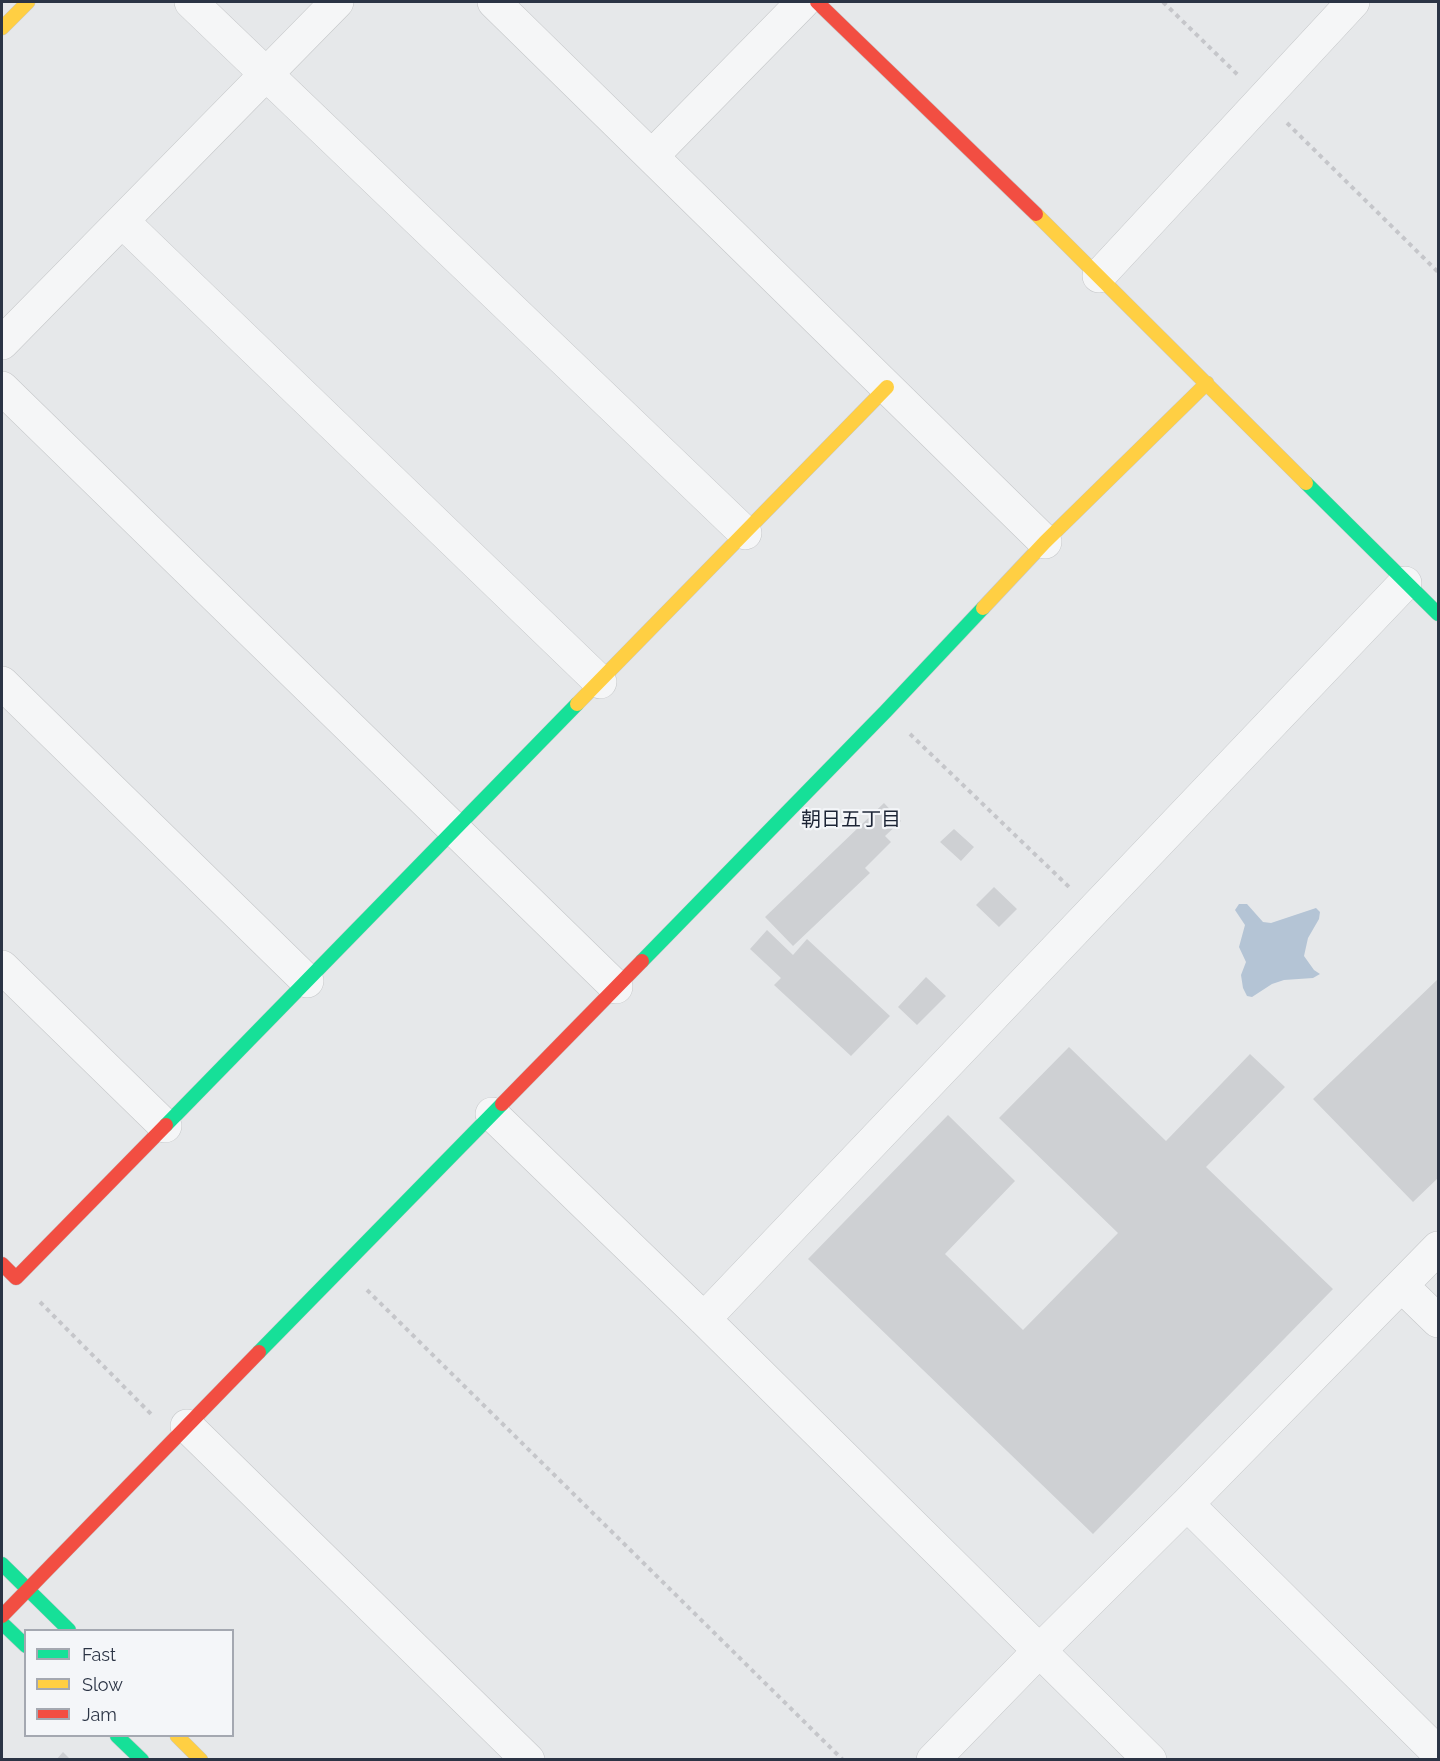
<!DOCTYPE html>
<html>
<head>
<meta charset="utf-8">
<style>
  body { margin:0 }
  #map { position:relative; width:1440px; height:1761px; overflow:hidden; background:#e6e8ea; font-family:Raleway,sans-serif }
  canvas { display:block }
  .frame { position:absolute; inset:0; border:3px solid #2b3445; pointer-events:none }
  .legend { position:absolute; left:24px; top:1629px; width:210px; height:108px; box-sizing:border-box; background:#f4f6f9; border:2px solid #a4a8b1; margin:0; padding:8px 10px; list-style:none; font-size:18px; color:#2b3445 }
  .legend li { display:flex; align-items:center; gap:12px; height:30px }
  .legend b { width:30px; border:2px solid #a4a8b1 }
</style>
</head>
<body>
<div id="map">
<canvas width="1440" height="1761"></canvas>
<div class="frame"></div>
<ul class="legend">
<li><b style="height:8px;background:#16e098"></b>Fast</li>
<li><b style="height:8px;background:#ffcf43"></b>Slow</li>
<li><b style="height:8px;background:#f24e42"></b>Jam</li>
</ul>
</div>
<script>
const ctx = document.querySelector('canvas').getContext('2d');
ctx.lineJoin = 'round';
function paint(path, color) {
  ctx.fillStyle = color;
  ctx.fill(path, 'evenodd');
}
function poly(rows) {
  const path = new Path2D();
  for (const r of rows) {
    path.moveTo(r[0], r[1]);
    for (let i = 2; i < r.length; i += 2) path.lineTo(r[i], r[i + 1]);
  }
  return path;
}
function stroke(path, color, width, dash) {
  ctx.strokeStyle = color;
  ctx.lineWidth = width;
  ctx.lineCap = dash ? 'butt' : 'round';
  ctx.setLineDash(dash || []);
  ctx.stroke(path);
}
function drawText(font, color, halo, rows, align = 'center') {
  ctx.font = font + ' Raleway,"Noto Sans JP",sans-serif';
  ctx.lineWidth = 4.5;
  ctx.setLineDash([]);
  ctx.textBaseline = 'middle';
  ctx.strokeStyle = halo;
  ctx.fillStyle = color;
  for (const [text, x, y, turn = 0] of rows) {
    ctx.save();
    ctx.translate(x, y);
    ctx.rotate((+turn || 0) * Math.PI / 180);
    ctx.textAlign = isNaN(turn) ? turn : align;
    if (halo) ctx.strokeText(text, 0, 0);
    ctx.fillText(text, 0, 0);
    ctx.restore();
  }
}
paint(poly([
  [1239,904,1247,904,1263,922,1271,923,1316,908,1320,912,1319,919,1308,938,1304,956,1314,970,1320,974,1313,978,1284,980,1272,984,1252,997,1247,996,1243,988,1241,975,1246,962,1239,947,1245,925,1235,910]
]), '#b4c4d5');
paint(poly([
  [884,803,901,821,885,836,891,842,865,868,870,873,793,946,765,917],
  [954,829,974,847,961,861,940,842],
  [994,887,1017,909,999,927,976,905],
  [767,930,793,955,807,939,890,1016,851,1056,774,985,781,978,750,949],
  [926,977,946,996,917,1025,898,1007],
  [1438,979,1438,1178,1413,1202,1313,1099],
  [1069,1047,1166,1141,1250,1054,1285,1087,1206,1167,1333,1289,1093,1534,808,1259,948,1115,1015,1181,945,1254,1023,1330,1118,1233,999,1118],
  [63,1752,71,1760,56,1760]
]), '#ced0d3');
const street = poly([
  [191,2,745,533],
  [494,2,1045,542],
  [652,156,803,2],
  [122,221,600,682],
  [1099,276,1353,2],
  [2,343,337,2],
  [2,388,616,987],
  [2,683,307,981],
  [2,967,165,1126],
  [492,1114,704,1319,1150,1760],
  [1402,1286,1438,1321],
  [704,1319,1405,583],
  [187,1426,528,1760],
  [1187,1504,1438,1753],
  [933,1760,1039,1651,1187,1504,1438,1248]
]);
const fast = poly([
  [1306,483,1438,614],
  [642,961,886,711,983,608],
  [166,1125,577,704],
  [259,1352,502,1104],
  [2,1564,69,1630],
  [2,1623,26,1646],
  [117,1736,142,1760]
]);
const slow = poly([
  [2,28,28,2],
  [1036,214,1306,483],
  [983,608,1045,542,1207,383],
  [577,704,887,387],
  [177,1736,201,1760]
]);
const jam = poly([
  [817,2,1036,214],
  [502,1104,642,961],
  [2,1264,16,1278,166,1125],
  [2,1616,259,1352]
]);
stroke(street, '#c4c6c8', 34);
stroke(fast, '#c4c6c8', 15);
stroke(slow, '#c4c6c8', 15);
stroke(jam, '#c4c6c8', 15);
stroke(poly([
  [1163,2,1239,76],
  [1287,123,1438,272],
  [910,734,1069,887],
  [367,1290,843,1760],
  [40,1302,151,1414]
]), '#c5c6ca', 4, [4.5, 4.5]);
stroke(street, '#f5f6f7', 33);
stroke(fast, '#16e098', 14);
stroke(slow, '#ffcf43', 14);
stroke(jam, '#f24e42', 14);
drawText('20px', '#1d2536', '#f4f6f9', [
  ["朝日五丁目",851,820]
]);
</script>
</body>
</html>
